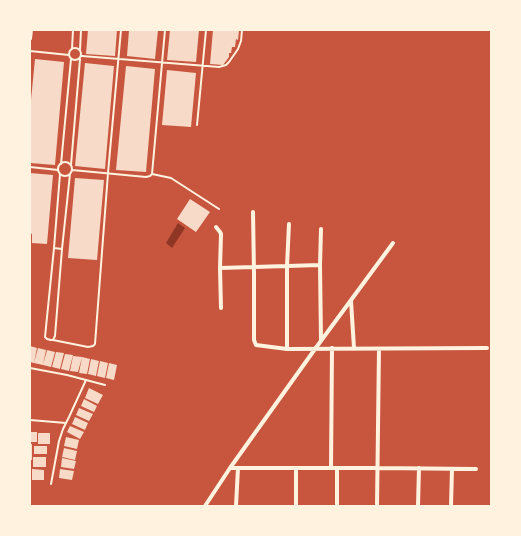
<!DOCTYPE html>
<html>
<head>
<meta charset="utf-8">
<style>
  body { margin:0 }
  #map { position:relative; width:521px; height:536px; overflow:hidden; background:#c8553d; font-family:"PT Sans",sans-serif }
  canvas { display:block }
  .frame { position:absolute; inset:0; border:31px solid #fff3e0; pointer-events:none }
</style>
</head>
<body>
<div id="map">
<canvas width="521" height="536"></canvas>
<div class="frame"></div>
</div>
<script>
const ctx = document.querySelector('canvas').getContext('2d');
ctx.lineJoin = 'round';
function paint(path, color) {
  ctx.fillStyle = color;
  ctx.fill(path, 'evenodd');
}
function poly(rows) {
  const path = new Path2D();
  for (const r of rows) {
    if (r.length === 3) {
      path.moveTo(r[0] + r[2], r[1]);
      path.arc(r[0], r[1], r[2], 0, 2 * Math.PI);
      continue;
    }
    path.moveTo(r[0], r[1]);
    for (let i = 2; i < r.length; i += 2) path.lineTo(r[i], r[i + 1]);
  }
  return path;
}
function stroke(path, color, width, dash) {
  ctx.strokeStyle = color;
  ctx.lineWidth = width;
  ctx.lineCap = dash ? 'butt' : 'round';
  ctx.setLineDash(dash || []);
  ctx.stroke(path);
}
paint(poly([
  [178,223,185,228,172,248,166,243]
]), '#8f3625');
paint(poly([
  [88,30,117,30,115,56,86,54],
  [129,30,158,30,155,59,127,56],
  [170,30,199,30,196,62,167,60],
  [213,30,239,30,238,40,236,39,235,47,232,47,231,53,229,53,229,57,223,65,210,64],
  [35,59,64,62,55,165,30,163,30,110],
  [85,63,114,66,105,169,75,166],
  [126,66,155,69,146,172,116,170],
  [167,70,196,73,191,127,162,125],
  [30,173,53,175,47,244,32,243,32,234,30,233],
  [75,178,104,180,97,260,68,258],
  [190,199,210,212,196,232,177,219],
  [30,346,37,348,34,363,30,362],
  [38,348,46,350,43,365,34,363],
  [47,350,55,352,51,367,43,365],
  [56,352,64,353,60,369,52,367],
  [65,354,73,355,69,371,61,369],
  [73,356,82,357,78,372,70,371],
  [82,357,90,359,87,374,79,373],
  [91,359,99,361,96,376,88,374],
  [100,361,108,363,105,378,97,376],
  [109,363,117,365,114,380,106,378],
  [89,388,103,395,98,404,85,398],
  [84,399,97,406,94,412,81,406],
  [79,408,93,414,89,421,76,415],
  [75,417,88,423,85,430,72,424],
  [70,426,84,432,80,439,67,432],
  [30,432,37,432,37,442,30,442],
  [38,433,50,433,50,444,38,444],
  [66,437,79,440,77,449,64,446],
  [30,444,32,444,32,460,30,460],
  [34,446,47,446,47,454,34,454],
  [64,448,77,451,75,460,62,457],
  [33,457,46,457,46,467,33,467],
  [62,458,76,461,74,469,61,467],
  [32,469,44,470,44,480,32,480],
  [60,469,74,471,72,480,59,478]
]), '#f7dbc8');
stroke(poly([
  [31,39,32,30],
  [75,54,6],
  [72,49,73,30],
  [80,50,81,30],
  [30,52,30,51,69,55],
  [82,56,219,67,226,65,229,62,238,49,241,41,242,30],
  [197,125,206,30],
  [65,169,7],
  [61,164,71,59],
  [71,165,80,59],
  [30,167,58,170],
  [72,170,146,177,150,176,152,174,165,30],
  [60,174,54,248,45,337,47,339,51,340,53,340,55,336,62,249,70,174],
  [152,174,171,178,219,209],
  [54,248,62,249],
  [53,340,88,347,93,346,95,344,108,173,121,30],
  [30,368,67,375,105,385],
  [30,420,66,423],
  [51,484,59,441,63,429,69,417,86,380]
]), '#fff3e0', 2);
stroke(poly([
  [253,212,254,274,254,340,256,345,287,349,487,348],
  [216,227,220,232,221,234,220,268,221,308],
  [220,268,320,265],
  [351,301,354,348],
  [321,341,320,265,321,229],
  [287,349,287,266,289,224],
  [230,468,378,468,476,469],
  [331,468,332,348],
  [205,506,230,468,315,349,393,243],
  [236,506,238,468],
  [296,506,296,469],
  [337,506,337,468],
  [377,506,379,349],
  [418,506,419,468],
  [451,506,452,469]
]), '#fff3e0', 4);
</script>
</body>
</html>
